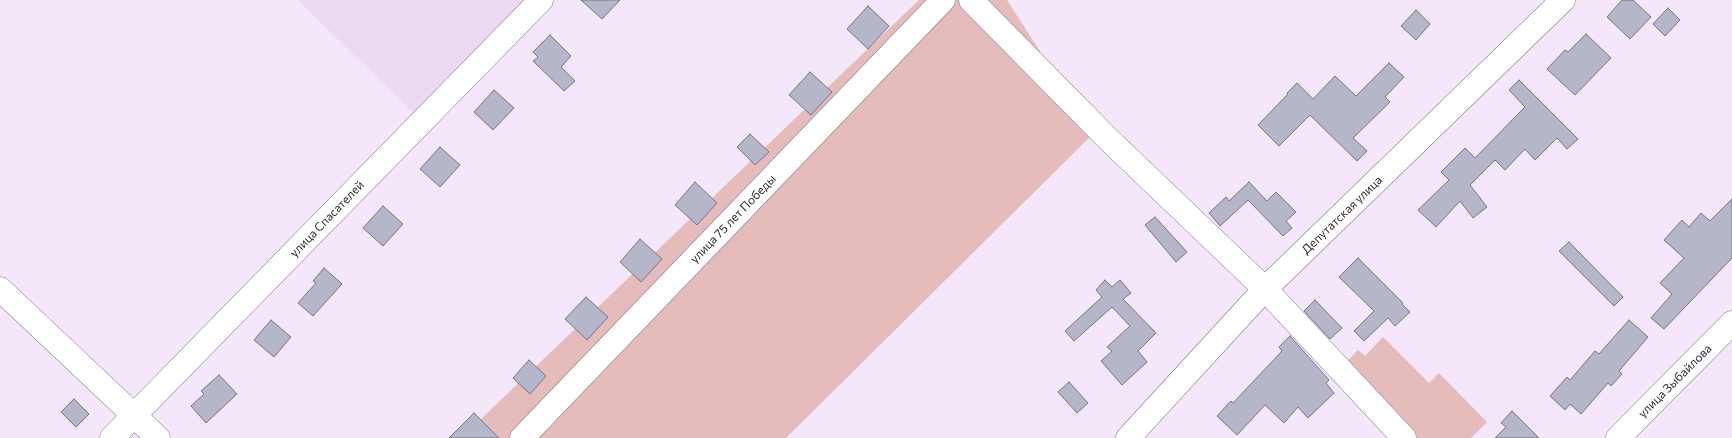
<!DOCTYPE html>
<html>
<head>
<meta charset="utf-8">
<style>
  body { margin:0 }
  canvas { display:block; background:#f3e7f9 }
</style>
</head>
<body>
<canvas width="1732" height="438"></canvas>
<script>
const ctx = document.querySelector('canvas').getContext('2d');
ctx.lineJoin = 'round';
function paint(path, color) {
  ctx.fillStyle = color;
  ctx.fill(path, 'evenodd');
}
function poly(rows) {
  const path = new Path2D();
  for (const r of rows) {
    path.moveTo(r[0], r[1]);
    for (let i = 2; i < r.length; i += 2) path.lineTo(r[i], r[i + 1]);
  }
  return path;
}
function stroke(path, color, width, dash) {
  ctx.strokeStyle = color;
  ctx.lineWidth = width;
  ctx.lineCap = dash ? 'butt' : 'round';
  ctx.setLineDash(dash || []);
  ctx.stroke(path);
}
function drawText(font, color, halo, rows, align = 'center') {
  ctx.font = font + ' Commissioner,sans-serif';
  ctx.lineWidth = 4.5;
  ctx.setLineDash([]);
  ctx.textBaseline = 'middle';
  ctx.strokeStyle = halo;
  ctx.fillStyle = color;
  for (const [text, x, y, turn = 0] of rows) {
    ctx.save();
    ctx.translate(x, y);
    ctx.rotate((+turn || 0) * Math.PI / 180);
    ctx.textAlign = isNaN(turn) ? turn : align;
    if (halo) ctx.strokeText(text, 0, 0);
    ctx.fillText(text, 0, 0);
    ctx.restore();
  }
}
paint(poly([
  [298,0,530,0,416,116]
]), '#ebdaf3');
paint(poly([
  [919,0,1007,0,1093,134,786,438,461,438],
  [1383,337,1429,383,1439,373,1487,422,1471,438,1416,438,1345,363,1358,350,1365,356]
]), '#e6bbbb');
const building = poly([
  [581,0,620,0,602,19,581,0],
  [1622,0,1633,0,1651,17,1630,39,1607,17,1622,0],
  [868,6,889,26,868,49,847,29,868,6],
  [1668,8,1680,20,1665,36,1653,24,1668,8],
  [1416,10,1430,24,1416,40,1401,26,1416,10],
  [1586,34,1611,58,1575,95,1547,69,1565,50,1568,52,1586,34],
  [550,35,571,56,561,67,575,81,564,91,533,61,538,57,533,52,550,35],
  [1389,63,1404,77,1385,97,1390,102,1353,138,1367,151,1357,161,1310,115,1279,146,1258,125,1288,94,1287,93,1297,83,1313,99,1335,76,1356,96,1389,63],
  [810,72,832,92,811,115,789,95,810,72],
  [1519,80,1578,139,1567,149,1557,138,1535,160,1525,149,1505,170,1495,160,1470,185,1487,207,1473,218,1460,201,1436,227,1418,210,1449,180,1441,172,1465,148,1475,158,1525,107,1509,90,1519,80],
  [494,90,514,108,493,130,474,112,494,90],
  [750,134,769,152,755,165,737,147,750,134],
  [440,147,460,165,440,187,420,169,440,147],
  [695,182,717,203,697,225,675,205,695,182],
  [1249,182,1267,201,1276,192,1296,212,1286,221,1292,228,1283,236,1248,200,1220,226,1209,213,1226,197,1229,201,1249,182],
  [1732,199,1732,258,1664,329,1651,318,1672,294,1660,283,1684,258,1664,240,1682,220,1689,227,1701,213,1710,221,1732,199],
  [383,206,403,224,383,246,363,228,383,206],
  [1155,217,1187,252,1176,262,1145,225,1155,217],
  [640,239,662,259,641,282,620,262,640,239],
  [1569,242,1623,297,1614,306,1559,251,1569,242],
  [1358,258,1403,303,1402,304,1410,312,1395,326,1388,318,1364,341,1354,331,1374,311,1339,277,1358,258],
  [324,268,342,284,313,316,298,303,316,283,313,281,324,268],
  [1105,280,1112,287,1120,280,1131,293,1123,299,1156,333,1138,351,1147,362,1122,385,1101,361,1112,351,1107,347,1130,326,1112,307,1074,341,1065,331,1102,297,1096,290,1105,280],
  [586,297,608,317,587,340,565,319,586,297],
  [1315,300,1342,328,1330,339,1304,311,1315,300],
  [271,320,291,337,274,357,254,340,271,320],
  [1629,320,1648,337,1619,371,1622,374,1611,386,1608,383,1581,414,1570,404,1565,410,1550,396,1567,377,1570,380,1595,351,1599,354,1629,320],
  [1290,336,1329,380,1326,383,1334,393,1308,418,1298,407,1284,423,1265,405,1237,435,1217,416,1231,401,1233,403,1282,351,1279,347,1290,336],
  [529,360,546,376,530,394,513,378,529,360],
  [219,375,237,394,206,423,191,406,204,394,201,391,219,375],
  [1069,382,1088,403,1077,413,1058,392,1069,382],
  [74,399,89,414,76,427,61,412,74,399],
  [1512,411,1539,438,1495,438,1506,427,1501,423,1512,411],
  [474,413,499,438,449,438,474,413]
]);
paint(building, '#b5b6ca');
stroke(building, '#747487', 1);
const minor = poly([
  [971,0,1107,138,1265,289,1404,438],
  [0,289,158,438],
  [112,438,541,0],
  [522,438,943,0],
  [1128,438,1265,289,1563,0],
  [1618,438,1732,323]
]);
stroke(minor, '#817687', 25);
stroke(minor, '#fff', 24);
drawText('12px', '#312d33', '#fff', [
  ["Депутатская улица",1342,215,-44],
  ["улица Спасателей",327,219,-46],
  ["улица 75 лет Победы",733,219,-46],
  ["улица Зыбайлова",1675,381,-45]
]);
</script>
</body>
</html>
